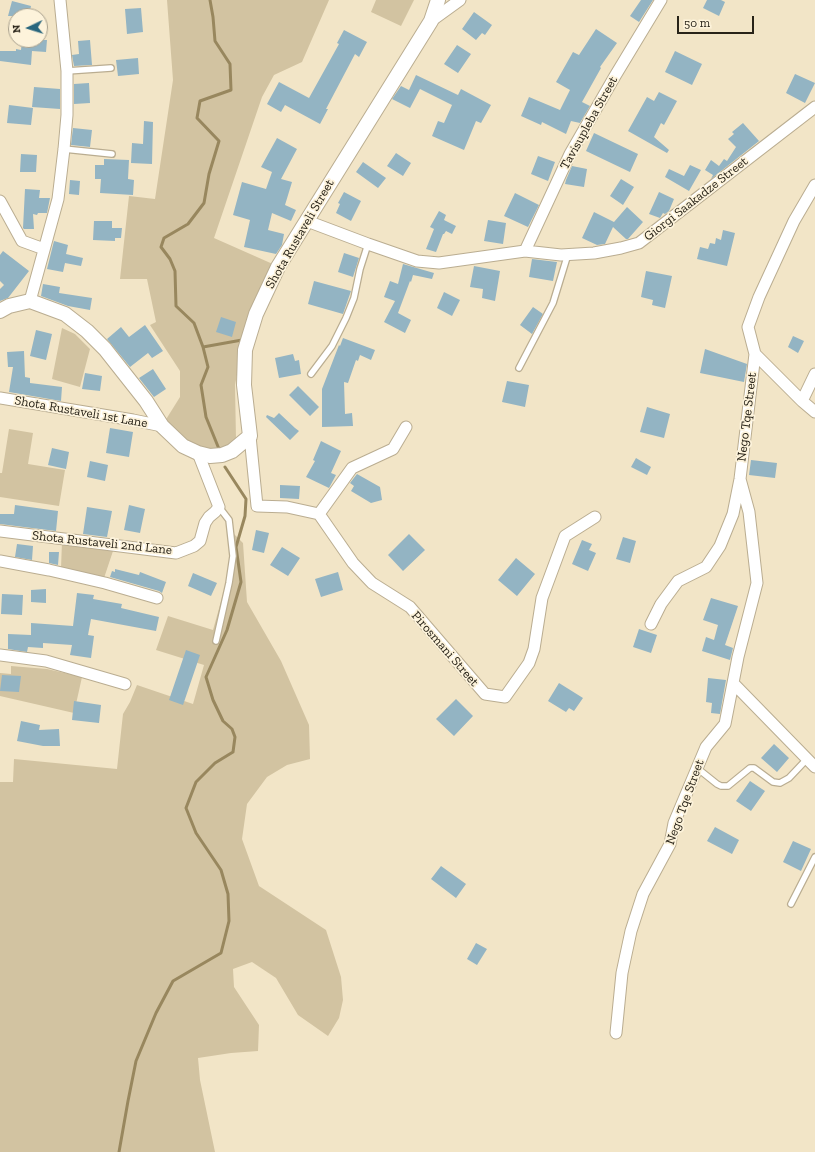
<!DOCTYPE html>
<html>
<head>
<meta charset="utf-8">
<style>
  body { margin:0 }
  #map { position:relative; width:815px; height:1152px; overflow:hidden; background:#f2e5c7; font-family:"Zilla Slab",serif }
  canvas { display:block }
  .north { position:absolute; left:8px; top:8px; width:40px; height:40px; box-sizing:border-box; background:#fdf3db; border:1px solid #a8a08d; border-radius:50%; rotate:266deg; font-size:11px; font-weight:700; line-height:16px; text-align:center; color:#282318 }
  .north::after { content:''; display:block; margin:auto; width:14px; height:18px; background:#29667d; clip-path:polygon(50% 0,100% 100%,50% 72%,0 100%) }
  .scale { position:absolute; left:677px; top:16px; width:77px; height:18px; box-sizing:border-box; border:2px solid #282318; border-top:0; padding-left:5px; font-size:12px; line-height:14px; white-space:nowrap; color:#282318; -webkit-text-stroke:3px #fdf3db; paint-order:stroke }
</style>
</head>
<body>
<div id="map">
<canvas width="815" height="1152"></canvas>
<div class="north">N</div>
<div class="scale">50 m</div>
</div>
<script>
const ctx = document.querySelector('canvas').getContext('2d');
ctx.lineJoin = 'round';
function paint(path, color) {
  ctx.fillStyle = color;
  ctx.fill(path, 'evenodd');
}
function poly(rows) {
  const path = new Path2D();
  for (const r of rows) {
    path.moveTo(r[0], r[1]);
    for (let i = 2; i < r.length; i += 2) path.lineTo(r[i], r[i + 1]);
  }
  return path;
}
function stroke(path, color, width, dash) {
  ctx.strokeStyle = color;
  ctx.lineWidth = width;
  ctx.lineCap = dash ? 'butt' : 'round';
  ctx.setLineDash(dash || []);
  ctx.stroke(path);
}
function drawText(font, color, halo, rows, align = 'center') {
  ctx.font = font + ' "Zilla Slab",serif';
  ctx.lineWidth = 3.5;
  ctx.setLineDash([]);
  ctx.textBaseline = 'middle';
  ctx.strokeStyle = halo;
  ctx.fillStyle = color;
  for (const [text, x, y, turn = 0] of rows) {
    ctx.save();
    ctx.translate(x, y);
    ctx.rotate((+turn || 0) * Math.PI / 180);
    ctx.textAlign = isNaN(turn) ? turn : align;
    if (halo) ctx.strokeText(text, 0, 0);
    ctx.fillText(text, 0, 0);
    ctx.restore();
  }
}
paint(poly([
  [167,0,329,0,302,62,274,75,262,97,214,238,275,265,242,348,235,385,236,440,228,450,197,451,165,421,180,397,180,371,150,325,156,322,147,279,120,279,129,196,155,199,173,80],
  [376,0,414,0,401,26,371,12],
  [62,328,75,334,90,349,80,387,52,379],
  [9,429,33,433,28,464,65,470,59,506,0,497,0,473,2,473],
  [228,528,243,543,247,602,281,661,309,725,310,759,287,765,267,777,247,804,242,839,259,886,326,930,341,977,343,1000,339,1018,328,1036,298,1015,276,978,252,962,233,969,234,987,259,1025,258,1051,231,1053,198,1058,200,1080,215,1152,0,1152,0,782,13,782,14,759,117,769,123,714,130,702,137,685,193,704,204,665,156,650,168,616,213,630,229,573,230,550],
  [62,542,113,551,104,578,61,568],
  [11,666,47,669,82,677,74,713,0,696,0,673,11,674]
]), '#d2c3a1');
stroke(poly([
  [210,0,213,17,215,41,230,64,231,90,200,101,197,118,219,141,209,174,204,203,188,224,164,238,161,247,170,259,175,271,176,306,194,323,203,347,208,367,201,385,206,417,219,449],
  [203,347,242,340],
  [119,1152,128,1101,136,1061,156,1013,173,981,221,953,229,921,228,894,221,870,196,833,186,808,196,782,215,763,233,752,235,737,232,729,223,721,213,700,206,677,227,630,241,582,236,547,245,516,246,499,225,467]
]), '#98875e', 3);
paint(poly([
  [641,0,653,0,639,22,630,16],
  [707,0,721,0,725,2,719,16,703,8],
  [12,1,31,6,29,16,8,16],
  [141,8,143,32,127,34,125,9],
  [474,12,492,25,485,35,482,33,476,40,462,29],
  [596,29,617,43,600,67,601,68,582,102,590,106,580,123,571,121,566,134,542,122,541,125,521,116,529,97,560,110,570,90,556,82,573,52,579,55],
  [344,30,367,42,359,57,355,54,326,109,328,109,320,124,285,105,281,112,267,104,279,82,309,98,339,44,337,43],
  [22,40,47,40,46,52,32,51,31,65,0,61,0,51,16,51,16,49,21,50],
  [90,40,92,65,74,66,72,55,79,54,78,41],
  [457,45,471,54,458,73,444,64],
  [675,51,702,64,692,85,665,72],
  [138,58,139,74,118,76,116,60],
  [795,74,815,83,805,103,786,93],
  [416,75,458,95,461,89,491,105,481,123,476,121,464,150,432,136,438,121,444,123,452,105,420,89,410,108,392,99,401,86,409,90],
  [89,83,90,103,74,104,74,84],
  [34,87,60,89,60,109,32,107],
  [659,92,677,101,664,125,661,123,654,137,669,150,667,153,628,131,647,97,654,101],
  [9,105,33,108,31,125,7,123],
  [144,121,153,122,152,164,131,163,132,143,143,144],
  [743,123,759,141,711,179,713,175,705,170,711,160,719,166,724,159,727,161,736,147,728,139,734,134,732,132],
  [73,128,92,130,90,147,71,145],
  [594,133,638,154,630,172,586,151],
  [277,138,297,149,281,179,292,182,285,205,296,210,291,221,272,213,268,230,284,234,282,245,276,254,244,247,250,220,233,215,242,182,266,189,272,172,261,167],
  [396,153,411,163,403,176,387,166],
  [21,154,37,155,36,172,20,172],
  [538,156,555,162,548,181,531,174],
  [104,159,129,160,128,179,134,180,133,195,100,193,101,179,95,179,95,165,104,165],
  [363,162,386,178,378,188,356,172],
  [690,165,701,170,689,191,665,177,669,169,684,176],
  [572,166,587,169,584,187,565,184,566,180],
  [621,179,634,187,623,205,610,196],
  [70,180,80,181,79,195,69,194],
  [25,189,40,190,39,198,50,198,47,213,38,213,37,215,33,214,34,229,24,229,23,228],
  [344,192,361,201,351,221,336,213,340,204,338,203],
  [659,192,674,199,669,211,665,214,663,213,660,218,649,214],
  [515,193,539,205,528,227,504,216],
  [627,207,643,222,628,239,626,239,613,227,605,244,597,245,582,238,594,212,614,222],
  [439,211,446,215,444,220,456,226,452,234,446,231,444,234,443,234,436,252,426,249,434,229,430,227],
  [488,220,506,223,503,244,484,241],
  [94,221,112,221,112,228,122,228,121,238,115,238,115,241,93,240],
  [723,230,735,233,727,266,697,259,700,247,708,249,710,243,715,244,716,238,721,240],
  [54,241,68,245,66,254,83,258,81,266,65,263,63,272,47,269],
  [3,251,29,271,8,298,0,301,0,289,4,285,0,281,0,255],
  [344,253,359,258,353,277,338,272],
  [532,259,557,262,553,281,529,277],
  [403,264,434,273,432,279,413,275,411,282,410,281,398,313,411,320,405,333,384,322,395,301,384,297,390,281,398,284],
  [474,266,500,271,495,301,482,298,483,289,470,287],
  [646,271,672,276,665,308,652,305,653,300,641,297],
  [314,281,351,291,343,314,308,304],
  [43,284,60,287,59,293,92,298,90,310,68,306,41,296],
  [444,292,460,300,452,316,437,308],
  [533,307,543,314,532,334,520,325],
  [221,317,236,322,232,337,216,332],
  [145,325,163,351,152,358,148,353,130,367,107,339,121,327,129,337],
  [36,330,52,334,46,360,30,356],
  [793,336,804,341,798,353,788,347],
  [343,338,375,350,371,360,360,355,358,361,356,360,348,383,344,382,345,414,352,413,353,426,322,427,322,389,339,345,340,346],
  [705,349,747,364,744,382,700,373],
  [24,351,25,377,30,378,30,383,62,387,61,401,9,392,13,367,8,367,7,352],
  [293,354,295,361,299,360,301,374,279,378,275,358],
  [153,369,166,389,154,397,139,378],
  [85,373,102,376,100,391,82,389],
  [507,381,529,385,525,407,502,402],
  [298,386,319,407,310,416,289,395],
  [647,407,670,414,664,438,640,432],
  [279,413,295,428,299,431,290,440,266,417,267,415,274,418],
  [110,428,133,432,129,457,106,453],
  [321,441,341,451,331,473,336,475,329,488,306,477,315,461,313,460],
  [52,448,69,452,66,469,48,465],
  [636,458,651,467,647,475,631,467],
  [751,460,777,463,775,478,749,475],
  [90,461,108,465,105,481,87,477],
  [357,474,380,487,382,500,371,503,351,491,354,486,350,483],
  [280,485,300,486,299,499,280,498],
  [15,505,58,511,56,531,0,524,0,514,14,514],
  [129,505,145,509,140,533,124,530],
  [87,507,112,511,107,537,83,534],
  [256,530,269,533,264,553,252,550],
  [409,534,425,550,403,571,388,555],
  [623,537,636,541,630,563,616,559],
  [582,540,592,544,589,550,596,553,588,571,572,564],
  [17,544,33,546,32,560,15,557],
  [282,547,300,558,288,576,270,565],
  [49,552,59,552,58,565,49,563],
  [516,558,535,574,517,596,498,580],
  [115,569,139,575,140,572,166,582,162,593,159,591,110,577,112,571,115,572],
  [338,572,343,590,321,597,315,579],
  [193,573,217,583,211,596,188,586],
  [46,589,46,603,31,602,31,590],
  [77,593,94,595,93,599,122,604,121,608,159,617,156,631,91,619,88,635,94,636,91,658,70,655,72,645,43,643,43,648,28,647,27,652,8,649,8,634,31,635,31,623,73,626],
  [2,594,23,595,22,615,1,614],
  [711,598,738,606,725,645,733,648,730,660,702,651,706,637,714,640,718,625,703,620],
  [639,629,657,635,651,653,633,647],
  [186,650,200,655,183,705,169,700],
  [2,675,21,676,19,692,0,691],
  [708,678,726,680,720,714,711,713,712,703,706,702],
  [559,683,583,698,574,711,569,708,566,712,548,701],
  [456,699,473,716,454,736,436,719],
  [74,701,101,705,99,723,72,720],
  [21,721,40,725,39,730,59,729,60,746,43,746,17,741],
  [774,744,789,758,777,772,761,758],
  [750,781,765,791,751,811,736,801],
  [715,827,739,840,732,854,707,841],
  [793,841,811,849,801,871,783,862],
  [441,866,466,884,456,898,431,879],
  [476,943,487,949,477,965,467,959]
]), '#93b4c3');
const service = poly([
  [67,71,111,68],
  [64,149,112,154],
  [519,368,553,303,568,254],
  [311,374,332,346,346,318,354,298,360,269,368,244],
  [216,641,229,583,233,556,229,520,219,507],
  [697,768,717,784,721,786,728,786,750,768,754,768,773,782,780,783,789,778,807,759],
  [791,904,815,857]
]);
const minor = poly([
  [431,21,460,0],
  [815,185,794,221,759,297,748,327,755,354,802,401,815,412],
  [0,201,22,241,44,249],
  [307,221,368,244,417,261,439,263,525,251,561,255,594,253,621,248,639,243,815,107],
  [525,251,570,154,615,76,661,0],
  [30,301,58,199,64,149,67,115,67,71,60,0],
  [0,398,133,420,162,426],
  [802,401,815,374],
  [250,436,257,506,287,507,319,514,353,563,372,583,410,607,485,694,505,697,529,663,534,649,542,598,565,536,595,517],
  [319,514,352,468,393,449,406,427],
  [0,531,176,553,194,546,200,541,205,523,209,517,215,512,219,507,198,453],
  [0,561,49,570,105,583,157,598],
  [651,624,661,604,678,581,706,567,720,546,733,514,740,479,755,354],
  [0,655,46,661,125,684],
  [733,683,815,767],
  [616,1033,622,973,631,931,643,894,670,844,674,823,706,747,725,724,733,683,738,657,757,583,749,512,740,479]
]);
const tertiary = poly([
  [0,311,9,306,30,301,65,314,87,331,105,349,146,401,162,426,183,446,198,453,210,456,222,455,232,451,250,436,244,385,245,350,256,314,278,267,431,21,438,0]
]);
stroke(service, '#baad91', 8);
stroke(minor, '#baad91', 13);
stroke(tertiary, '#baad91', 16);
stroke(service, '#fff', 5.5);
stroke(minor, '#fff', 11);
stroke(tertiary, '#fff', 14);
drawText('13px', '#282318', '#fdf3db', [
  ["Tavisupleba Street",589,123,-61],
  ["Giorgi Saakadze Street",696,199,-38],
  ["Shota Rustaveli Street",300,234,-60],
  ["Shota Rustaveli 1st Lane",81,412,10],
  ["Nego Tqe Street",747,417,-83],
  ["Shota Rustaveli 2nd Lane",102,543,6],
  ["Pirosmani Street",445,649,49],
  ["Nego Tqe Street",685,802,-70]
]);
</script>
</body>
</html>
